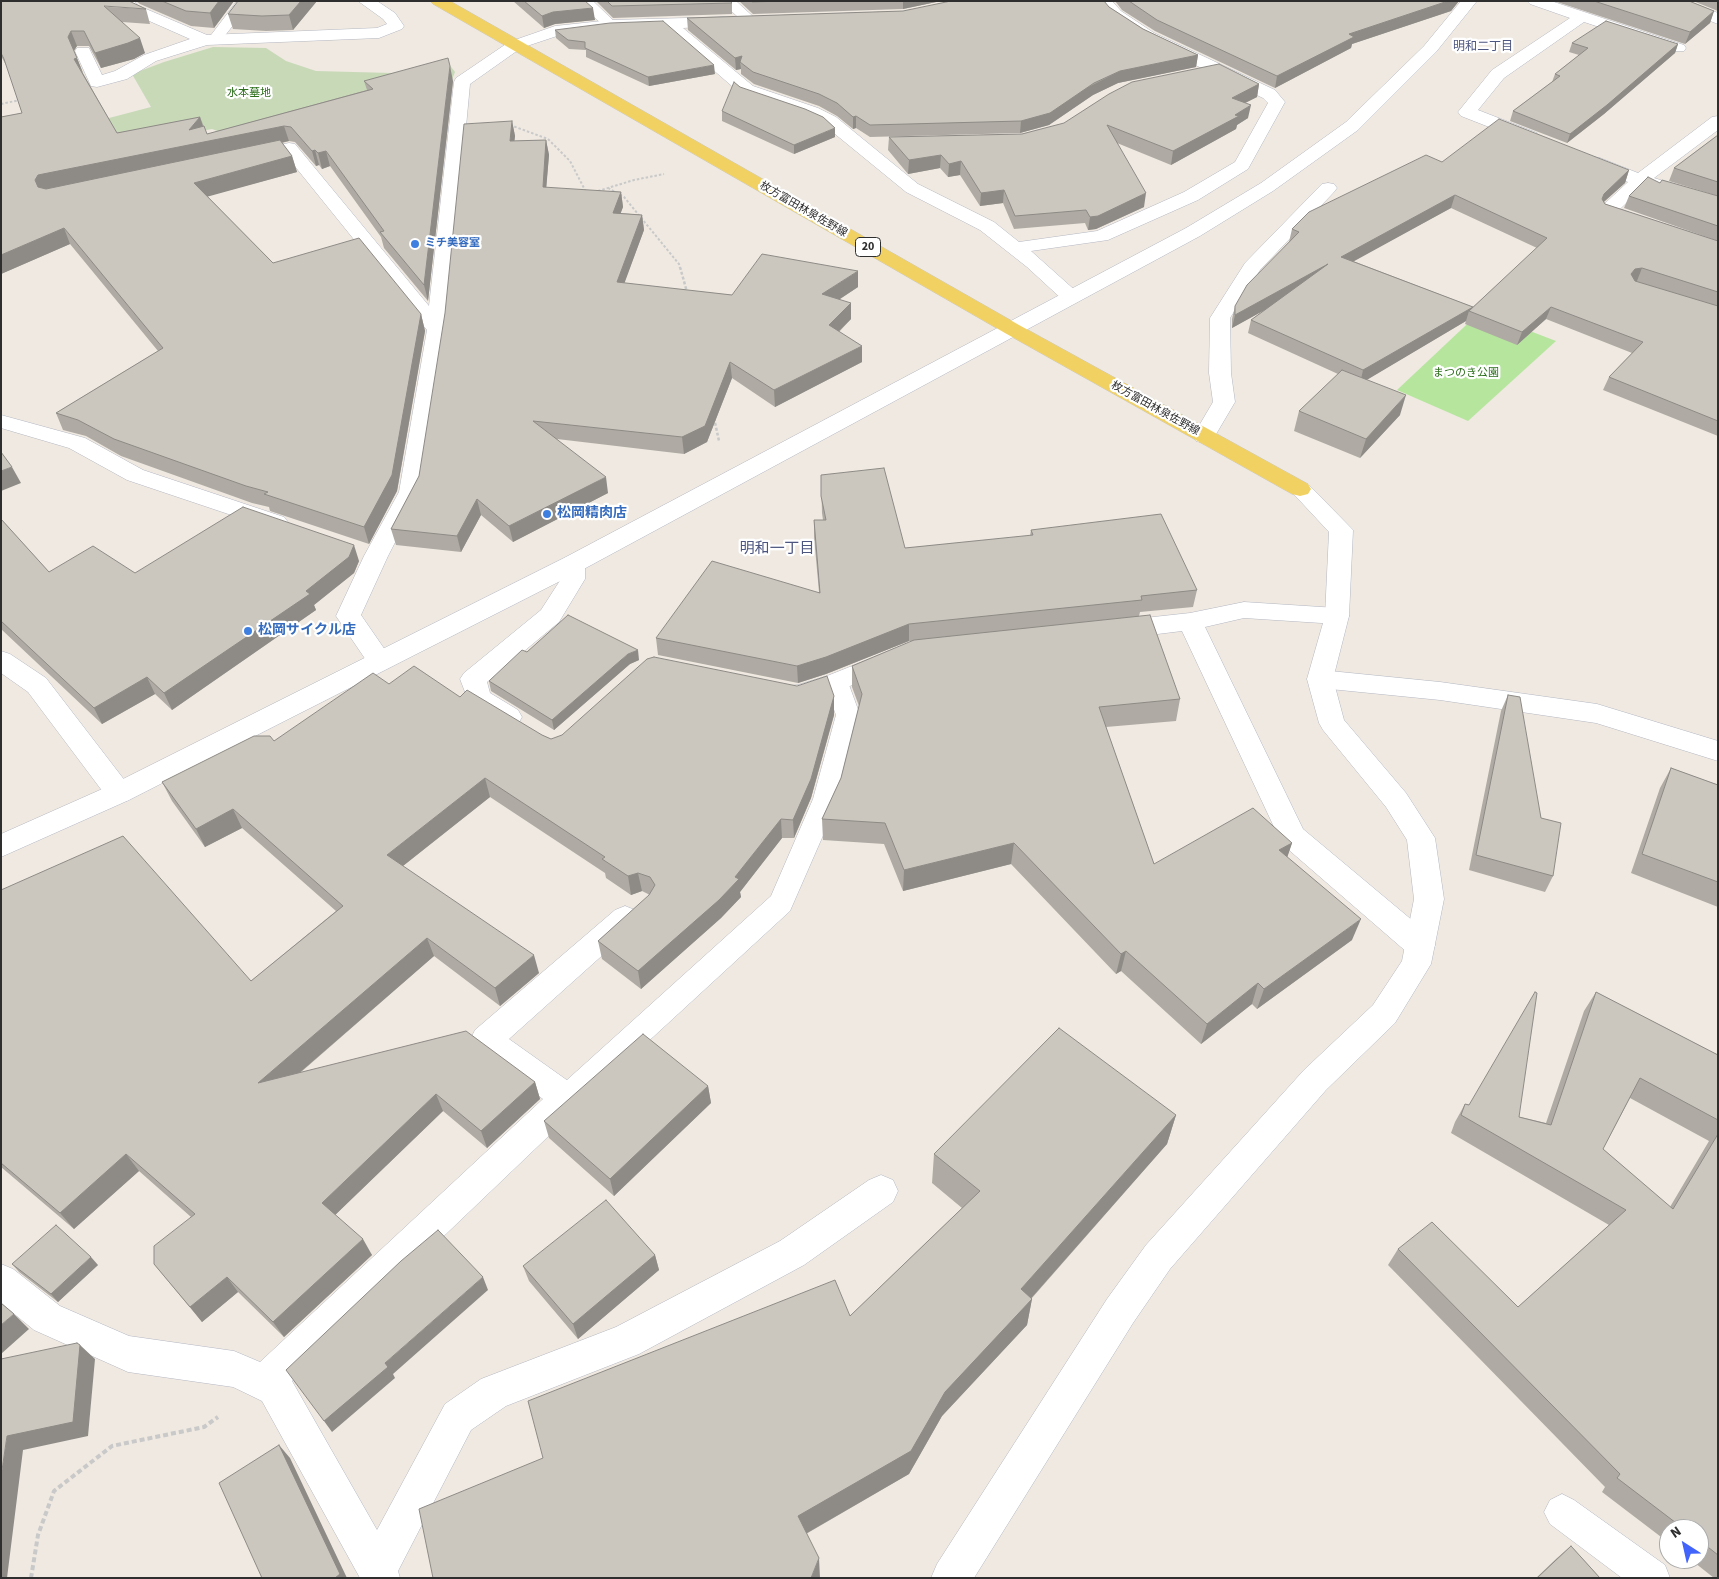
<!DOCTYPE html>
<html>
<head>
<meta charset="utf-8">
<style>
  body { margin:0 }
  #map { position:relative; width:1719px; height:1579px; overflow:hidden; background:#efe9e1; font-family:"Source Sans 3",sans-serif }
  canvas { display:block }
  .frame { position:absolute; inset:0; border:2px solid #2e2e2e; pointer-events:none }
  .north { position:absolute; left:1659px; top:1519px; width:50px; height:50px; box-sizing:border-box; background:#fff; border:1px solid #ababab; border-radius:50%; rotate:325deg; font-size:14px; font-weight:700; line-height:20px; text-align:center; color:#2e2e2e }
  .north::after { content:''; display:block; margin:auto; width:18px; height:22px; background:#4264fb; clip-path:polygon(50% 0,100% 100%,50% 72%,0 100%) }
</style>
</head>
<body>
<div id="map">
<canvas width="1719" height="1579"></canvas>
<div class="frame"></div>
<div class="north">N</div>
</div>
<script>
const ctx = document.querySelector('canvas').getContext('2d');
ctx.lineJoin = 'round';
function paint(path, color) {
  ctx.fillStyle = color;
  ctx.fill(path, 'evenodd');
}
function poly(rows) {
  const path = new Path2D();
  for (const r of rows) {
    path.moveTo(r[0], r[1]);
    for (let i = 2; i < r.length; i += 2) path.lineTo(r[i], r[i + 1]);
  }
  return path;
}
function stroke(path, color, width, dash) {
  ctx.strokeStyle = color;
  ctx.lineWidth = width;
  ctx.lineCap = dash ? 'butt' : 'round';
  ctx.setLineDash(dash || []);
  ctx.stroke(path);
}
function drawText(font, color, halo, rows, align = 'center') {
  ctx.font = font + ' "Source Sans 3","Noto Sans JP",sans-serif';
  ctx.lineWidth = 4.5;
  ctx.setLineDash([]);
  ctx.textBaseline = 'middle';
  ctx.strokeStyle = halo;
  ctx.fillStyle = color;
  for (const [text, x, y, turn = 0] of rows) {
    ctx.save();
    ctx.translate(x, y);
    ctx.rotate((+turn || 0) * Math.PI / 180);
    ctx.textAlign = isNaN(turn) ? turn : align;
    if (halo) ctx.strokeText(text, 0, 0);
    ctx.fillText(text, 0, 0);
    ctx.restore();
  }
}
paint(poly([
  [1480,312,1556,341,1468,421,1397,390]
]), '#b6e59e');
paint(poly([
  [213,47,266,48,286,61,316,71,392,73,448,63,455,72,449,87,253,144,212,129,43,159,29,139,151,107,132,74,164,62]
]), '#c8d9b8');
const service = poly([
  [237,1,252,1,220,42,210,42,208,39,237,1],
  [577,1,593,1,618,25,616,28,611,29,606,28,577,1],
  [720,1,736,1,759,22,757,25,747,25,720,1],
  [836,674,844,676,848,682,860,715,839,799,790,911,577,1107,567,1111,557,1107,552,1098,557,1089,771,896,813,799,836,715,824,682,828,676,836,674],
  [1562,1494,1574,1500,1665,1565,1670,1578,1622,1578,1550,1524,1544,1512,1550,1500,1562,1494]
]);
const minor = poly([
  [117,1,134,1,139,6,207,35,377,28,387,24,383,19,358,1,377,1,395,13,404,26,402,29,379,38,207,45,156,61,127,79,97,87,91,86,75,51,77,48,89,48,102,75,115,71,144,55,190,39,129,12,117,1],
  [1095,1,1112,1,1121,11,1154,33,1275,90,1285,102,1248,169,1198,200,1108,240,1031,251,1078,293,1081,297,1078,301,1071,303,1064,301,1027,267,980,230,906,192,824,125,806,116,741,94,665,28,611,30,557,36,521,48,470,84,447,329,421,492,388,556,361,615,392,660,388,666,379,669,370,666,336,616,364,556,399,492,427,330,285,154,250,161,244,160,241,156,244,152,289,143,295,144,429,306,454,82,456,78,509,42,555,26,611,20,724,17,730,19,732,22,730,25,683,28,753,86,818,108,836,117,918,184,994,222,1019,242,1097,231,1184,192,1235,162,1268,103,1263,98,1142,39,1109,17,1095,1],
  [1527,1,1551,1,1684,45,1686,48,1684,51,1672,51,1584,22,1504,78,1478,110,1537,133,1540,137,1537,141,1531,142,1525,141,1461,116,1458,112,1492,70,1570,18,1530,4,1527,1],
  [1664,1,1687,1,1718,13,1718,24,1667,4,1664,1],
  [1718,116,1718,130,1654,178,1718,198,1718,209,1643,187,1620,209,1645,218,1647,222,1645,226,1638,228,1631,226,1601,215,1599,211,1601,207,1628,182,1588,166,1585,162,1588,158,1594,157,1600,158,1638,173,1712,117,1718,116],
  [1328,183,1334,184,1337,188,1334,192,1260,270,1230,318,1231,373,1235,402,1212,441,1204,443,1196,441,1193,436,1213,402,1209,373,1210,318,1245,263,1322,184,1328,183],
  [1,415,85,438,143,470,284,517,288,522,284,527,276,530,127,480,69,448,1,428,1,415],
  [573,556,582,558,585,564,585,579,559,622,487,682,490,693,518,710,522,717,518,724,509,727,500,724,470,705,460,679,464,673,541,610,561,579,561,564,564,558,573,556],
  [1244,602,1337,608,1346,610,1349,616,1346,622,1337,624,1244,618,1205,627,1303,829,1431,936,1435,945,1431,954,1420,957,1409,954,1282,844,1182,631,1117,639,1108,636,1104,630,1108,624,1117,621,1190,613,1244,602],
  [1,651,10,654,46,678,129,786,133,793,129,800,119,803,109,800,28,692,1,673,1,651],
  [887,652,896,655,900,661,896,667,845,688,798,703,785,700,781,693,785,686,798,685,827,676,887,652],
  [1320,670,1440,682,1597,704,1718,741,1718,761,1596,723,1440,700,1320,688,1311,685,1307,679,1311,673,1320,670],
  [625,906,635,910,640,918,635,926,509,1039,578,1088,583,1098,578,1108,292,1381,377,1530,445,1404,481,1379,616,1327,780,1241,869,1180,881,1175,893,1180,898,1191,893,1202,804,1265,639,1354,506,1406,471,1430,398,1571,400,1578,360,1578,262,1401,233,1387,128,1372,34,1330,1,1303,1,1264,13,1269,60,1306,129,1336,234,1351,260,1362,543,1099,475,1050,470,1040,475,1030,615,910,625,906]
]);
const tertiary = poly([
  [1461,1,1477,1,1436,52,1358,130,1273,191,1200,236,582,570,129,800,1,857,1,834,109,786,564,558,1186,228,1261,183,1346,122,1424,46,1461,1],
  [1300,482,1308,484,1353,530,1349,616,1333,679,1344,720,1406,793,1435,838,1444,899,1431,964,1395,1023,1326,1090,1170,1269,1133,1323,974,1578,931,1578,937,1564,1107,1299,1146,1245,1304,1070,1373,1005,1402,961,1414,899,1407,840,1386,807,1323,730,1319,723,1307,679,1325,616,1329,532,1289,489,1292,484,1300,482]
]);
const primary = poly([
  [430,1,450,1,1019,325,1308,484,1311,489,1308,494,1300,496,1292,494,1005,333,433,4,430,1]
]);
stroke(service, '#b4b7c1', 1);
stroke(minor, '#b4b7c1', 1);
stroke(tertiary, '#b4b7c1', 1);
stroke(primary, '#c9c9c9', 1);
stroke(poly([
  [1,104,20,100],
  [510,125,548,139,570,161,586,192],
  [608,188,624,197,679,264,680,268],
  [598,191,634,180,664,174]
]), '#c9c9c9', 2, [2.5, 2]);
stroke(poly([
  [680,267,687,292],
  [714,418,719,441]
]), '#c9c9c9', 2.5, [3, 2]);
stroke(poly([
  [31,1578,38,1535,54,1491,112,1446,204,1427,218,1417]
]), '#c9c9c9', 4, [5, 3]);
paint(service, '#fff');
paint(minor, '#fff');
paint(tertiary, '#fff');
paint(primary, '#f2d163');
paint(poly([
  [1,1,146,9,150,24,122,22,145,53,134,59,101,68,89,46,77,46,74,51,83,73,117,133,200,117,207,134,367,90,364,81,453,81,428,301,384,248,381,237,330,166,322,169,319,165,316,166,295,142,289,141,282,143,292,156,297,172,207,196,273,263,421,314,425,331,397,491,369,544,270,511,269,507,252,503,121,456,86,436,63,430,56,413,158,351,70,244,1,274,1,117,22,113,7,67,1,56],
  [136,1,234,1,214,28,191,26,140,4],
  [238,1,317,1,293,30,266,31,233,29,228,14],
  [513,1,585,1,595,20,555,24,544,28],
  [596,1,730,1,732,3,732,14,613,18],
  [739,1,941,1,903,9,753,14],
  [1115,1,1459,1,1451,11,1352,44,1351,48,1275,88,1155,31,1122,10],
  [1554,1,1689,1,1714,11,1710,23,1685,44],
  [1693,1,1718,1,1718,11],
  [1109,7,1143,29,1198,55,1196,67,1118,83,1093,95,1049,125,1020,133,870,137,856,128,853,129,837,116,819,106,754,84,741,74,741,69,736,70,688,30,687,18,903,11],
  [555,30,715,74,649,86,586,57,586,50,569,49,556,38],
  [1572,43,1678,44,1675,53,1604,114,1567,143,1510,121,1513,111,1552,82,1555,74,1579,55,1569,52],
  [1259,84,1257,97,1245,103,1248,118,1237,125,1236,129,1171,165,1117,143,1144,207,1096,229,1088,230,1085,223,1014,229,1003,203,980,206,960,175,948,177,940,168,908,174,888,150,889,137,1022,134],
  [722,111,835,137,794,154,722,121],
  [512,121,515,136,514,141,546,140,549,155,546,188,621,192,623,207,620,213,642,215,644,230,624,283,732,295,858,287,840,299,851,319,839,332,862,346,862,362,775,407,732,378,707,442,684,454,557,439,608,493,513,542,481,515,461,552,396,545,391,529,419,476],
  [1718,135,1718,196,1669,181,1674,168],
  [1442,162,1629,170,1625,183,1604,202,1605,204,1718,241,1718,436,1603,390,1609,377,1632,353,1546,319,1517,345,1465,324,1466,321,1366,380,1400,415,1360,458,1294,431,1299,411,1338,374,1248,333,1251,320,1264,310,1232,328,1232,319,1235,306,1289,242,1292,229],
  [1451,208,1537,248,1472,308,1473,307,1353,261],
  [1660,183,1718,196,1718,241,1624,208,1629,196],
  [821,475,905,548,1030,536,1031,530,1197,590,1193,607,1140,612,1139,616,1180,699,1176,721,1106,727,1154,864,1292,843,1287,857,1352,940,1257,1009,1252,1004,1201,1044,1121,971,1116,974,1011,864,903,891,884,844,823,840,822,819,841,778,859,706,852,687,852,666,913,641,909,641,826,674,798,683,658,655,656,638,819,592,814,537,814,520,823,520,822,513],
  [1,519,49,572,135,573,359,561,354,573,314,605,316,610,172,710,155,694,102,724,1,629],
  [527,652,639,660,630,664,554,730,491,691,489,681],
  [389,684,460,697,542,735,551,739,834,696,834,715,811,798,794,838,782,838,740,892,741,897,721,918,641,989,602,959,598,941,650,895,642,891,631,895,606,878,605,873,490,797,403,866,539,973,500,1006,434,956,300,1073,535,1082,540,1099,487,1148,443,1111,335,1215,372,1255,284,1337,238,1292,202,1322,154,1264,191,1217,139,1171,74,1229,1,1167,1,890,251,981,336,911,242,828,205,847,172,801,162,782,274,741],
  [1508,695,1541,818,1553,876,1545,892,1469,870,1501,711],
  [1671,768,1718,785,1718,907,1631,873,1660,788],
  [1596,992,1718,1055,1718,1578,1714,1578,1690,1559,1699,1559,1699,1529,1669,1529,1669,1543,1602,1492,1605,1487,1388,1265,1398,1249,1518,1307,1609,1225,1451,1133,1455,1122,1465,1104,1546,1123,1584,1011],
  [1630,1098,1709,1141,1670,1207,1603,1149],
  [708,1086,711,1103,614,1196,549,1138,544,1121],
  [1176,1115,1167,1144,1032,1298,1027,1325,942,1416,909,1474,806,1534,543,1458,850,1316,962,1208,932,1183,934,1154],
  [655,1255,659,1270,578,1339,529,1281,523,1266],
  [12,1264,98,1265,58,1302,19,1272],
  [1571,1546,1600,1578,1536,1578,1557,1558]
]), '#afaba4');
paint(poly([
  [219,1,234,1,214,28,210,13],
  [301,1,317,1,293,30,289,15],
  [903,1,941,1,903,9],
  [1448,1,1459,1,1451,11,1352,44,1351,48,1275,88,1277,76,1349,34],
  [593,8,595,20,555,24,544,28,542,16,553,12],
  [1714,11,1710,23,1685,44,1690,32],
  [71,31,77,46,73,52,68,37],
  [140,38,145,53,134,59,101,68,95,53],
  [1678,44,1675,53,1604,114,1567,143,1570,134],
  [1198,55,1196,67,1118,83,1093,95,1049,125,1020,133,1021,121,1120,71],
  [742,56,740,62,741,69,736,70,735,58],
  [77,58,83,73,74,59],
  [714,65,715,74,649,86,648,77],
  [450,66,453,81,428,301,424,285],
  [1259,84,1257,97,1229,111,1232,98],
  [1251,105,1248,118,1237,125,1236,129,1171,165,1173,151],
  [856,116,856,128,853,129,853,117],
  [200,117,205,133,196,143,284,126,289,141,45,191,41,196,35,180,38,175,189,130],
  [512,121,515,136,513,156,510,141],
  [835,128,835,137,794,154,794,145],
  [546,140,549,155,545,203,543,187],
  [315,150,319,165,316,166,312,151],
  [326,151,330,166,322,169,318,153],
  [941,155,940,168,908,174,909,160],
  [292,156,297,172,199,199,194,183],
  [961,161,960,175,948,177,949,164],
  [1629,170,1625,183,1599,206,1604,194],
  [1004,190,1003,203,980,206,981,193],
  [621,192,623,207,615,229,613,213],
  [1146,193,1144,207,1096,229,1088,230,1090,217],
  [1455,195,1451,208,1338,270,1341,257],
  [642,215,644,230,619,298,617,282],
  [64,228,70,244,1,274,1,255],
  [1328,264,1325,277,1232,328,1235,315],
  [1642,268,1637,281,1630,282,1631,274,1635,269],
  [858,271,858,287,823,310,822,294],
  [851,303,851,319,829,341,829,325],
  [1473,307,1471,311,1469,311,1466,321,1360,384,1363,370],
  [1551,307,1546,319,1517,345,1522,332],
  [421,314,425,331,397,491,369,544,364,527],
  [862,346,862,362,775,407,774,390],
  [730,362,732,378,707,442,684,454,682,437],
  [1406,395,1400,415,1360,458,1366,439],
  [12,467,21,483,1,491,1,471],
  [606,477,608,493,513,542,509,526],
  [477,499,481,515,461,552,457,536],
  [354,545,359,561,354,573,314,605,316,610,172,710,164,693,306,591],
  [909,624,909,641,826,674,798,683,797,666],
  [638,650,639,660,630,664,554,730,552,720,628,654],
  [147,677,155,694,102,724,94,708],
  [834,696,834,715,811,798,794,838,793,820],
  [485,778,490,797,394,873,387,855],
  [233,809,242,828,205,847,196,829],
  [781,819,782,838,740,892,741,897,721,918,641,989,638,971,735,877],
  [1014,843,1011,864,903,891,904,870],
  [1292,843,1285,864,1279,850],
  [638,873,642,891,631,895,628,876],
  [1361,919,1352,940,1257,1009,1264,989],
  [427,938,434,956,268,1100,258,1083],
  [1126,951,1121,971,1116,974,1121,954],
  [534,955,539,973,500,1006,495,988],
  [1258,983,1252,1004,1201,1044,1207,1024],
  [535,1082,540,1099,487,1148,481,1131],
  [708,1086,711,1103,614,1196,610,1179],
  [436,1094,443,1111,331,1219,322,1203],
  [1176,1115,1167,1144,1018,1313,1032,1299,1027,1325,942,1416,909,1474,800,1537,798,1516,945,1392,1021,1289],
  [126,1154,139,1171,74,1229,60,1213],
  [363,1239,372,1255,284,1337,273,1322],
  [655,1255,659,1270,578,1339,573,1324],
  [91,1257,98,1265,58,1302,51,1294],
  [227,1277,238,1292,202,1322,190,1307],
  [483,1277,488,1290,393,1374,395,1378,332,1432,324,1421,385,1363],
  [14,1314,29,1329,1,1354,1,1325],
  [80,1345,95,1359,88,1436,23,1450,7,1578,1,1578,1,1477,7,1436],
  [279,1445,290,1458,347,1578,335,1578],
  [819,1558,820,1578,811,1578]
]), '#8e8b86');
const building = poly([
  [1,1,129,1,146,9,104,6,140,38,128,43,95,53,84,31,71,31,68,37,77,58,74,59,117,133,200,117,189,130,204,126,207,134,373,89,364,81,448,58,450,66,424,285,380,232,384,231,326,151,318,153,315,150,312,151,291,127,284,126,38,175,35,180,38,187,46,189,280,140,292,156,194,183,273,263,359,238,421,314,392,475,364,527,264,494,268,492,246,486,114,439,78,420,56,413,163,348,64,228,1,255,1,117,22,113,4,59,1,53,1,1],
  [162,1,219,1,210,13,186,11,162,1],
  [238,1,301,1,289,15,262,16,228,14,238,1],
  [524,1,585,1,593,8,553,12,542,16,524,1],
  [607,1,730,1,732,3,612,6,607,1],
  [751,1,782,1,752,2,751,1],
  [951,1,1104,1,1109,7,1143,29,1198,55,1120,71,1094,83,1050,113,1021,121,870,125,856,116,853,117,837,103,819,94,753,72,740,62,742,56,735,58,687,18,903,11,951,1],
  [1129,1,1448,1,1349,34,1354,37,1277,76,1157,20,1129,1],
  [1594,1,1689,1,1714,11,1690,32,1594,1],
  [663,21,714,65,648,77,585,48,585,42,568,40,555,30,610,23,663,21],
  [1606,21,1678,44,1607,105,1570,134,1513,111,1560,76,1555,74,1588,48,1572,43,1606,21],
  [1219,64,1259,84,1232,98,1251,105,1235,115,1239,116,1173,151,1107,125,1146,193,1098,216,1090,217,1086,210,1015,216,1004,190,981,193,961,161,949,164,941,155,909,160,889,137,1022,134,1064,123,1109,94,1132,82,1219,64],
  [734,82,740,87,805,109,823,117,835,128,794,145,722,111,734,82],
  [1499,119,1629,170,1604,194,1602,199,1605,204,1718,241,1718,292,1642,268,1635,269,1631,274,1635,281,1718,306,1718,421,1609,377,1643,342,1551,307,1522,332,1469,311,1547,238,1455,195,1341,257,1473,307,1363,370,1251,320,1328,264,1235,315,1235,306,1247,285,1299,232,1292,229,1309,212,1426,155,1442,162,1499,119],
  [512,121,510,141,546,140,543,187,621,192,613,213,642,215,617,282,732,295,762,254,858,271,822,294,851,303,829,325,862,346,774,390,730,362,705,426,682,437,533,421,606,477,509,526,477,499,457,536,391,529,419,476,445,313,464,124,512,121],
  [1718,135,1718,182,1674,168,1718,135],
  [1648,177,1660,183,1662,180,1718,196,1718,226,1629,196,1648,177],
  [1342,370,1406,395,1366,439,1299,411,1342,370],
  [1,452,12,467,1,471,1,452],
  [884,468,905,548,1033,535,1031,530,1161,514,1197,590,1141,596,1142,600,909,624,826,657,797,666,656,638,712,561,820,593,814,520,826,520,821,496,821,475,884,468],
  [243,507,354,545,349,557,306,591,310,594,164,693,147,677,94,708,1,621,1,519,49,572,93,546,135,573,243,507],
  [568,615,638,650,628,654,552,720,489,681,522,650,527,652,568,615],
  [1150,615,1180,699,1099,707,1154,864,1253,808,1292,843,1279,850,1361,919,1264,989,1258,983,1207,1024,1126,951,1121,954,1014,843,904,870,885,823,822,819,841,778,862,694,852,666,914,640,1150,615],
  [654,657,797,686,827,676,834,696,811,779,793,820,781,819,735,877,739,879,719,900,638,971,598,941,649,895,655,885,650,877,638,873,628,876,602,859,605,857,485,778,387,855,534,955,495,988,427,938,258,1083,466,1031,535,1082,481,1131,436,1094,322,1203,363,1239,273,1322,227,1277,190,1307,154,1264,154,1246,195,1214,126,1154,60,1213,1,1163,1,890,123,836,251,981,343,906,233,809,196,829,162,782,254,736,270,736,274,741,373,673,389,684,414,666,460,697,467,690,542,735,551,739,562,735,647,659,654,657],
  [1508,695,1520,697,1541,818,1561,823,1553,876,1476,855,1508,695],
  [1671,768,1718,785,1718,882,1642,854,1671,768],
  [1535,992,1537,993,1519,1117,1551,1125,1596,992,1718,1055,1718,1120,1640,1078,1603,1149,1673,1209,1718,1134,1718,1555,1699,1540,1699,1529,1684,1529,1617,1478,1620,1474,1398,1249,1432,1222,1518,1307,1626,1210,1461,1115,1465,1104,1469,1105,1535,992],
  [1059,1028,1176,1115,1021,1289,1032,1299,945,1392,911,1451,798,1516,819,1558,811,1578,433,1578,419,1509,543,1458,528,1401,835,1280,850,1316,980,1191,934,1154,1059,1028],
  [643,1034,708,1086,610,1179,544,1121,643,1034],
  [606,1200,655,1255,573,1324,523,1266,606,1200],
  [56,1225,91,1257,51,1294,12,1264,56,1225],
  [438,1230,483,1277,385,1363,388,1367,324,1421,286,1370,401,1261,438,1230],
  [1,1303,14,1314,1,1325,1,1303],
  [77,1343,80,1345,73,1422,7,1436,1,1477,1,1359,77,1343],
  [279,1445,340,1574,335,1578,262,1578,219,1483,279,1445],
  [1571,1546,1600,1578,1537,1578,1571,1546]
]);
paint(building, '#cbc7bf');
stroke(building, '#8e8b86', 1);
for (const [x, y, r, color] of [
  [415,244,5,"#3f7fe0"],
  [547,514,5,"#3f7fe0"],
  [248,631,5,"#3f7fe0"]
]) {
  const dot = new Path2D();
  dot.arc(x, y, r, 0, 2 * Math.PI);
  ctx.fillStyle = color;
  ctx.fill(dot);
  stroke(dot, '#fff', 2);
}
drawText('11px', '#2c6e1b', '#fff', [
  ["水本墓地",249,94],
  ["まつのき公園",1466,374]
]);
drawText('11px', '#2e2e2e', '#fff', [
  ["枚方富田林泉佐野線",803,210,30],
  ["枚方富田林泉佐野線",1155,409,29]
]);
drawText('bold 11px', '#366cbe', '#fff', [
  ["ミチ美容室",425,244]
], 'left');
drawText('12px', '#4d5680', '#fff', [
  ["明和二丁目",1483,47]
]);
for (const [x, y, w] of [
  [868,247,25]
]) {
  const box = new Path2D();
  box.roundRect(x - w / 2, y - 9.5, w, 19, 4);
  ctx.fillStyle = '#fff';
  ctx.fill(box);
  stroke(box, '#2e2e2e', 1);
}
drawText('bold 12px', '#2e2e2e', null, [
  ["20",868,247]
]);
drawText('bold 14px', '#366cbe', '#fff', [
  ["松岡精肉店",557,514],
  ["松岡サイクル店",258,631]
], 'left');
drawText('15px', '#4d5680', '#fff', [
  ["明和一丁目",777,550]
]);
</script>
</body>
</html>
